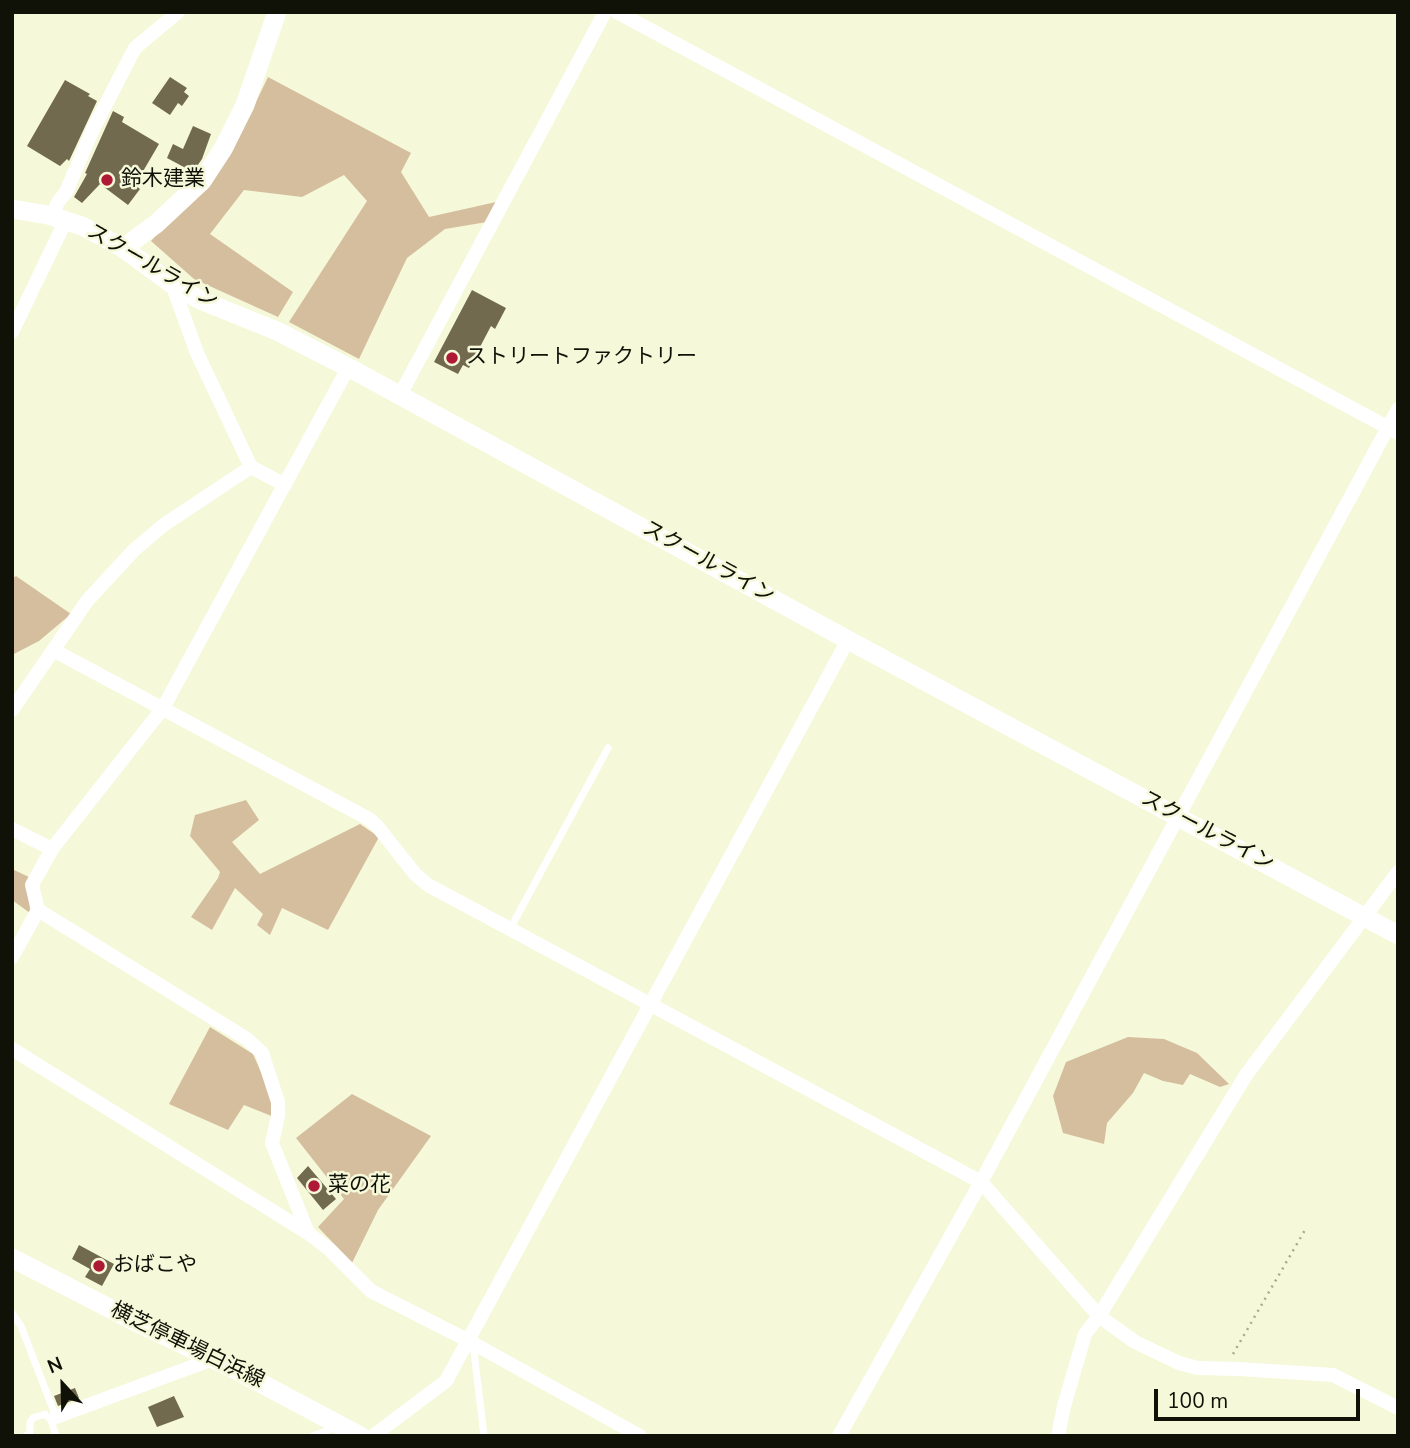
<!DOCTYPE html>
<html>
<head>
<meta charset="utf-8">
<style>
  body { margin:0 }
  #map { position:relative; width:1410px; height:1448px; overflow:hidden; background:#f5f9d9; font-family:"Nunito Sans",sans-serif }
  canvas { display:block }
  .frame { position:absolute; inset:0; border:14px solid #101107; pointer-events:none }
  .north { position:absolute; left:28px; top:1350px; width:70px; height:70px; -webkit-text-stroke:5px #f5f9d9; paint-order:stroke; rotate:338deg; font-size:19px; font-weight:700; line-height:28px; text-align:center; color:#101107 }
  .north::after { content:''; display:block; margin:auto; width:24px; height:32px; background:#101107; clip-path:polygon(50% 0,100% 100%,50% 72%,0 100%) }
  .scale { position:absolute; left:1154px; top:1389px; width:206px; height:32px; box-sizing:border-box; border:4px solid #101107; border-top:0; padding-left:9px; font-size:21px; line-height:24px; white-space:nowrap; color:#101107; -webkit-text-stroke:5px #f5f9d9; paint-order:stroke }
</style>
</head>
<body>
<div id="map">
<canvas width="1410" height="1448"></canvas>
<div class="frame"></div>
<div class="north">N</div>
<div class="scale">100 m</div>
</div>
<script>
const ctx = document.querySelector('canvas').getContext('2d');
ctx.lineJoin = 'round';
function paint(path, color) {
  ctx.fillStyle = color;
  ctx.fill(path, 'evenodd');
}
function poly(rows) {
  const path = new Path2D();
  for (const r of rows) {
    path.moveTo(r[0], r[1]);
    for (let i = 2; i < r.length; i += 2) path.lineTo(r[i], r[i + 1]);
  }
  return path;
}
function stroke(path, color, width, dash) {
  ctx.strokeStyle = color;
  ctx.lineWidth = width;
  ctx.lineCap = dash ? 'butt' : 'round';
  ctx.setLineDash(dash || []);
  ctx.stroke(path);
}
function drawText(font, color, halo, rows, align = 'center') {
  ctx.font = font + ' "Nunito Sans","Noto Sans JP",sans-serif';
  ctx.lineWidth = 5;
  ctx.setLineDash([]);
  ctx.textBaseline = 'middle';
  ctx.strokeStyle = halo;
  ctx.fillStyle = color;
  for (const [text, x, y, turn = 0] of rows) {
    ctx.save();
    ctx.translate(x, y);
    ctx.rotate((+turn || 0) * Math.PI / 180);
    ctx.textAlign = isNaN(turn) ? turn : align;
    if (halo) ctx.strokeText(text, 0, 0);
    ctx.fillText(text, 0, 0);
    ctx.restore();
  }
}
paint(poly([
  [268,77,411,153,401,172,429,217,496,202,487,222,445,229,407,258,359,359,289,322,367,201,344,175,302,197,244,190,210,234,293,292,278,317,194,279,151,241,232,152],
  [16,576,71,614,39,641,12,655,12,579],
  [246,800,259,820,232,842,260,874,360,824,379,837,328,930,282,908,270,935,257,925,263,914,235,888,212,930,191,917,218,878,220,872,190,836,195,815],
  [12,869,29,877,30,913,12,900],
  [210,1027,253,1054,269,1090,274,1117,244,1105,228,1130,169,1104],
  [1128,1037,1164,1039,1197,1053,1229,1084,1220,1087,1190,1074,1183,1085,1163,1081,1144,1073,1133,1093,1107,1123,1104,1144,1063,1133,1053,1096,1066,1062],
  [352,1094,431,1136,378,1210,352,1263,318,1227,344,1199,296,1138]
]), '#d5be9e');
paint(poly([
  [170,77,187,88,184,92,189,96,182,106,178,103,170,115,152,103],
  [65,80,90,94,88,96,97,101,69,161,67,159,60,166,27,146],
  [113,111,124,117,122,122,159,144,135,185,140,189,128,205,100,184,82,203,74,197,87,174,85,173],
  [193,126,211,134,202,159,193,172,167,158,173,144,183,149],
  [472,290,506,308,495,329,491,326,469,368,463,365,458,374,434,362],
  [308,1166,336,1199,323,1210,297,1178],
  [79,1245,114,1264,102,1286,85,1277,90,1269,72,1259],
  [75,1388,79,1398,58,1406,54,1396],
  [174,1396,184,1417,157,1427,148,1407]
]), '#726a4f');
stroke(poly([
  [1233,1354,1305,1230]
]), '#a7aa91', 2.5, [2, 5]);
stroke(poly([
  [510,929,608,748],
  [12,1313,21,1326,56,1417,51,1420,56,1436],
  [473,1343,484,1436],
  [26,1436,30,1432,30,1422,33,1418,45,1414,51,1420],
  [313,1436,336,1427]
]), '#fff', 7);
stroke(poly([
  [617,12,1398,433],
  [52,216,58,202,66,192,93,129,135,48,178,12],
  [172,284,197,353,251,467,285,485],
  [12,332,66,220],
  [400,395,605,12],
  [53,650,369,819,377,826,415,874,428,885,981,1182,1099,1316,1135,1342,1179,1363,1198,1368,1239,1369,1333,1375,1398,1408],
  [12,710,87,601,134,550,165,524,251,467],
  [12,829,52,849],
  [38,910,247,1039,262,1053,278,1102,278,1116,272,1143,308,1233],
  [12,957,38,910,32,885,52,849,163,708,348,368],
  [12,1049,308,1233,329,1249,371,1291,469,1341,640,1436],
  [56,1417,213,1359],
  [373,1436,446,1381,848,640],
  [839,1436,981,1182,1398,409],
  [1058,1436,1064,1406,1085,1334,1099,1316,1246,1075,1398,872]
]), '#fff', 14);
stroke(poly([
  [12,209,48,215,82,226,123,248,172,284,200,300,277,331,357,372,848,640,1398,935],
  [123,248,156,224,202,181,223,149,245,105,277,12],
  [12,1258,134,1321,236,1370,360,1436]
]), '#fff', 19);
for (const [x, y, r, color] of [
  [107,180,7,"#ae1a36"],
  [452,358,7,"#ae1a36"],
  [314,1186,7,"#ae1a36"],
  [99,1266,7,"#ae1a36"]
]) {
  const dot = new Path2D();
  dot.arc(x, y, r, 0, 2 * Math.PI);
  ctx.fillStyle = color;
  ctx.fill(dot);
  stroke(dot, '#f5f9d9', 2.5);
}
drawText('21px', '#101107', '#f5f9d9', [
  ["鈴木建業",121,180],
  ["ストリートファクトリー",466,358],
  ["菜の花",328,1186],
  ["おばこや",113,1266]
], 'left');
drawText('21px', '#101107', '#f5f9d9', [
  ["スクールライン",152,267,30],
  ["スクールライン",708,563,29],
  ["スクールライン",1207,832,28],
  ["横芝停車場白浜線",187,1346,26]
]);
</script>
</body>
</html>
